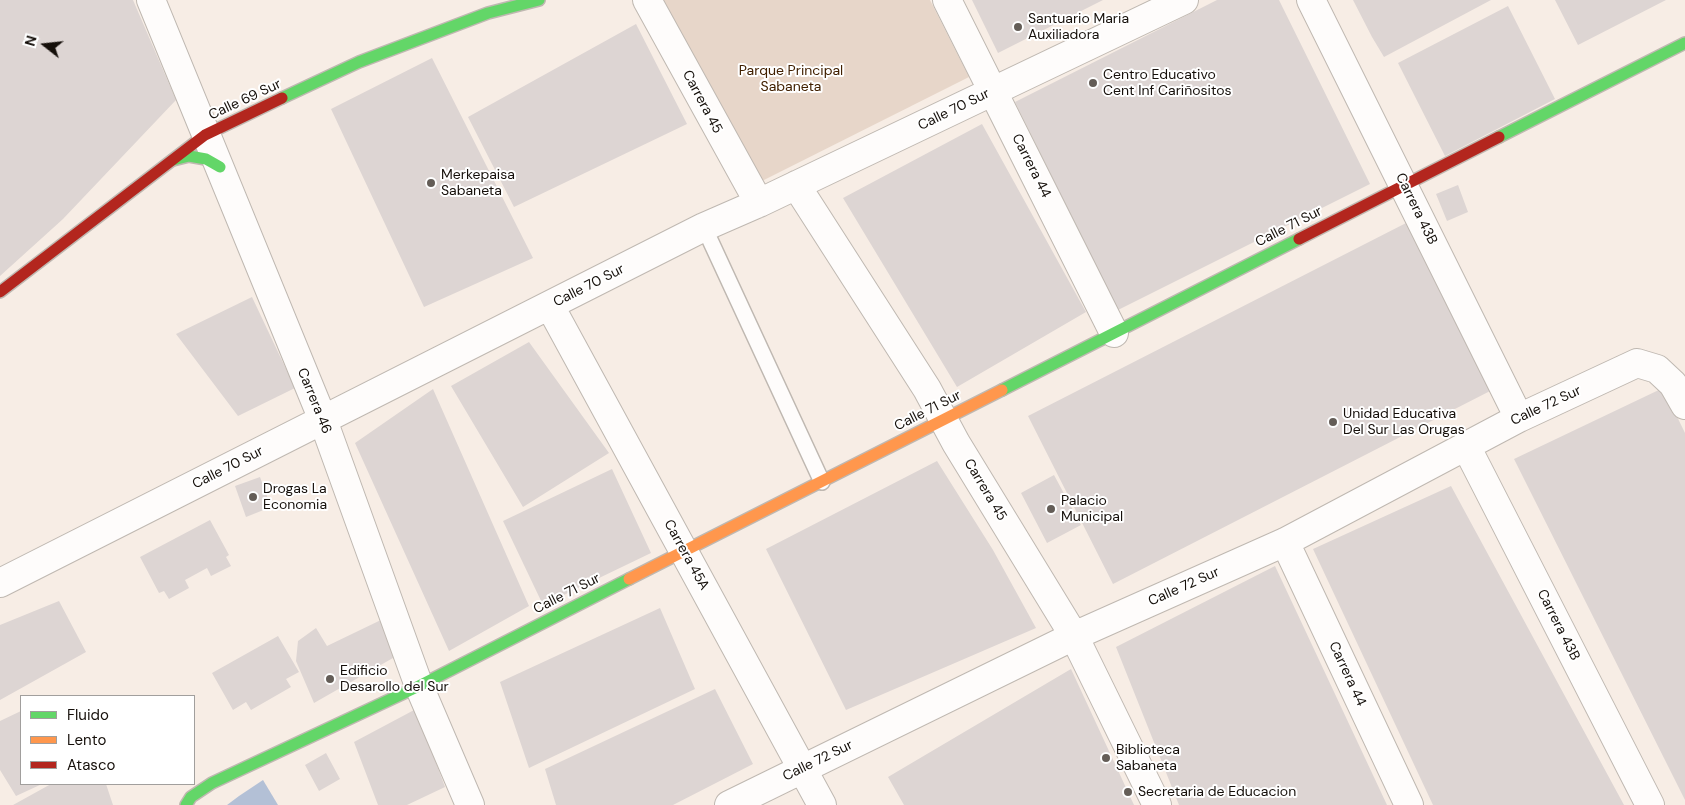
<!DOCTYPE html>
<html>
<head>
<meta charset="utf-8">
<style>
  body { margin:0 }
  #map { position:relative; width:1685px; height:805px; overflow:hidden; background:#f7ede5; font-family:"DM Sans",sans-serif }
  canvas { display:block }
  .legend { position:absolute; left:20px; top:695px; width:175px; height:90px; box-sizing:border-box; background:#fff; border:1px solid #a19f9d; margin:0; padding:6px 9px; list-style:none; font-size:15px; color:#150f0a }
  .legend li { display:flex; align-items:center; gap:10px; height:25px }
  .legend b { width:25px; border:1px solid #a19f9d }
  .north { position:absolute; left:20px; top:20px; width:50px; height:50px; -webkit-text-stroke:4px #fff; paint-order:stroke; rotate:286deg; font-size:14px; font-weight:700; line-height:20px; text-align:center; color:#150f0a }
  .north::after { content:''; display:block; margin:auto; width:18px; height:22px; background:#150f0a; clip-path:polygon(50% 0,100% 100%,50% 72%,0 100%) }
</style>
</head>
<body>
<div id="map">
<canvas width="1685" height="805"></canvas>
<ul class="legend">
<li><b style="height:6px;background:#63d668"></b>Fluido</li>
<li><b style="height:6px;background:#ff974d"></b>Lento</li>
<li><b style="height:6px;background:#b3261e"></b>Atasco</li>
</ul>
<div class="north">N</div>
</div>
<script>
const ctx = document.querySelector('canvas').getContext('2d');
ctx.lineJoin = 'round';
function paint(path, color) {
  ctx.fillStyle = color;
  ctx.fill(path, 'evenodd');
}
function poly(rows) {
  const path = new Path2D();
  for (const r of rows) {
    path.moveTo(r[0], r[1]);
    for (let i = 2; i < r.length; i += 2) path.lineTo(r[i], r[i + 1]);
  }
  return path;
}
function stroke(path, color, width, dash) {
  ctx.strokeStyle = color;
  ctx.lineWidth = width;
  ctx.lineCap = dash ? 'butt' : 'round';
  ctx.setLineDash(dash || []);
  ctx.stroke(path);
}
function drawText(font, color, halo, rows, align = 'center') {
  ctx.font = font + ' "DM Sans",sans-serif';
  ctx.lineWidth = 4;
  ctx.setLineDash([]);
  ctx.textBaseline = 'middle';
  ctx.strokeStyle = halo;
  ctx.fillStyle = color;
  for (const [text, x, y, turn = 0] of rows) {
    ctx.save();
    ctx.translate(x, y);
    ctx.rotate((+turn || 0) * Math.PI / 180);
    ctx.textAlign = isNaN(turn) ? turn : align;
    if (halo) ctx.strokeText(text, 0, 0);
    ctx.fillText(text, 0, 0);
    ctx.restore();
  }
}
paint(poly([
  [660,0,930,0,969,77,758,183]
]), '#e7d6c9');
paint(poly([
  [263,780,278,805,227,805,239,796]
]), '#b3c0d6');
paint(poly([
  [0,0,133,0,176,100,63,219,0,276],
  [972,0,1103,0,998,53],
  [1217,0,1279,0,1370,184,1118,310,1015,102],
  [1353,0,1491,0,1384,57,1372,37],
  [1555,0,1666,0,1578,45],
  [1508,6,1555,99,1445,156,1398,63],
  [636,24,687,124,514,207,468,117],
  [432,58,533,258,424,307,331,109],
  [982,124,1086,312,957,387,843,198],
  [1458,185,1468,212,1447,221,1436,194],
  [1410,221,1494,389,1113,584,1028,416],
  [252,297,295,388,238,416,176,334],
  [529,342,609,453,523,507,451,386],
  [1663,388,1685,433,1685,800,1514,459],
  [433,389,529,606,449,651,355,443],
  [937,461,993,550,1036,628,846,710,766,549],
  [612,469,651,553,543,605,503,521],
  [1054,475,1081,525,1047,543,1021,493],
  [260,477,271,507,246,517,235,486],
  [1451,486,1624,805,1433,805,1313,549],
  [210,520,229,555,226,557,231,566,211,576,207,568,185,580,189,588,169,599,164,591,159,593,140,557],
  [1275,566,1387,805,1179,805,1116,647],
  [59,601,86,652,0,700,0,625],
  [660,608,695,689,529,768,500,682],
  [383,619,400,654,314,703,296,661,298,641,316,628,327,646],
  [278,636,299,672,286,679,291,687,251,710,246,702,233,710,212,673],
  [1071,669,1134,805,904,805,888,777],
  [715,689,753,764,673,805,556,805,545,769],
  [416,709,445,787,407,805,378,805,354,742],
  [21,711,21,784,42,784,16,796,0,770,0,721],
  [326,753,340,779,319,791,305,765],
  [51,784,106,784,113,805,13,805]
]), '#ddd5d3');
const lane = poly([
  [704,227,822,482]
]);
const street = poly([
  [151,0,323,420,419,686,470,805],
  [647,0,759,203],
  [947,0,1114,333],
  [1311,0,1519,418],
  [796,185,927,389,956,443,1074,636,1157,805],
  [550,306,822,805],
  [1466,446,1650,805],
  [1285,542,1409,805],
  [0,583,704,227,759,203,1184,0],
  [729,805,1074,636,1285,542,1519,418,1637,363,1657,369,1673,384,1685,405]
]);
const fast = poly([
  [282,98,359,62,488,13,539,0],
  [1499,137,1685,43],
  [173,160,189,156,206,159,220,167],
  [1002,390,1299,239],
  [186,805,191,797,212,783,419,686,629,579]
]);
const slow = poly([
  [629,579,1002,390]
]);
const jam = poly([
  [1299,239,1499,137],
  [0,292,205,135,282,98]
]);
stroke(lane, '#bfb8b1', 18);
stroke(street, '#bfb8b1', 30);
stroke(fast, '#bfb8b1', 14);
stroke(slow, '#bfb8b1', 14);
stroke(jam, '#bfb8b1', 14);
stroke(lane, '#fefcfb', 15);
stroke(street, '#fefcfb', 28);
stroke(fast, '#63d668', 11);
stroke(slow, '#ff974d', 11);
stroke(jam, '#b3261e', 11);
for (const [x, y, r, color] of [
  [1018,27,5,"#645d57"],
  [1093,83,5,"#645d57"],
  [431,183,5,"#645d57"],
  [1333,422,5,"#645d57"],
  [253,497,5,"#645d57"],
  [1051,509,5,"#645d57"],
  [330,679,5,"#645d57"],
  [1106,758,5,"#645d57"],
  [1128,792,5,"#645d57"]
]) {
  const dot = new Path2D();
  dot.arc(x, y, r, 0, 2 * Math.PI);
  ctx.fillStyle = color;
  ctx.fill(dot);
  stroke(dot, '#fff', 2);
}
drawText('14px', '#150f0a', '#fff', [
  ["Santuario Maria",1028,19],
  ["Auxiliadora",1028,35],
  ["Centro Educativo",1103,75],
  ["Cent Inf Cariñositos",1103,91],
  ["Merkepaisa",441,175],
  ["Sabaneta",441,191],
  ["Unidad Educativa",1343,414],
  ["Del Sur Las Orugas",1343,430],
  ["Drogas La",263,489],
  ["Economia",263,505],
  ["Palacio",1061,501],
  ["Municipal",1061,517],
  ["Edificio",340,671],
  ["Desarollo del Sur",340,687],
  ["Biblioteca",1116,750],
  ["Sabaneta",1116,766],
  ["Secretaria de Educacion",1138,792]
], 'left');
drawText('14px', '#412000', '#fff', [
  ["Parque Principal",791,71],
  ["Sabaneta",791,87]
]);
drawText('14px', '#150f0a', '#fff', [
  ["Calle 69 Sur",245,100,-25],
  ["Carrera 45",702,102,62],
  ["Calle 70 Sur",954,110,-26],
  ["Carrera 44",1031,166,63],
  ["Carrera 43B",1416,209,64],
  ["Calle 71 Sur",1289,227,-27],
  ["Calle 70 Sur",589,286,-27],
  ["Carrera 46",314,401,68],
  ["Calle 72 Sur",1546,406,-25],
  ["Calle 71 Sur",928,411,-27],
  ["Calle 70 Sur",228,468,-27],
  ["Carrera 45",985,490,59],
  ["Carrera 45A",686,555,61],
  ["Calle 72 Sur",1184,587,-24],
  ["Calle 71 Sur",567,594,-27],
  ["Carrera 43B",1558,625,63],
  ["Carrera 44",1347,674,65],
  ["Calle 72 Sur",818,761,-26]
]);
</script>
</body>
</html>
